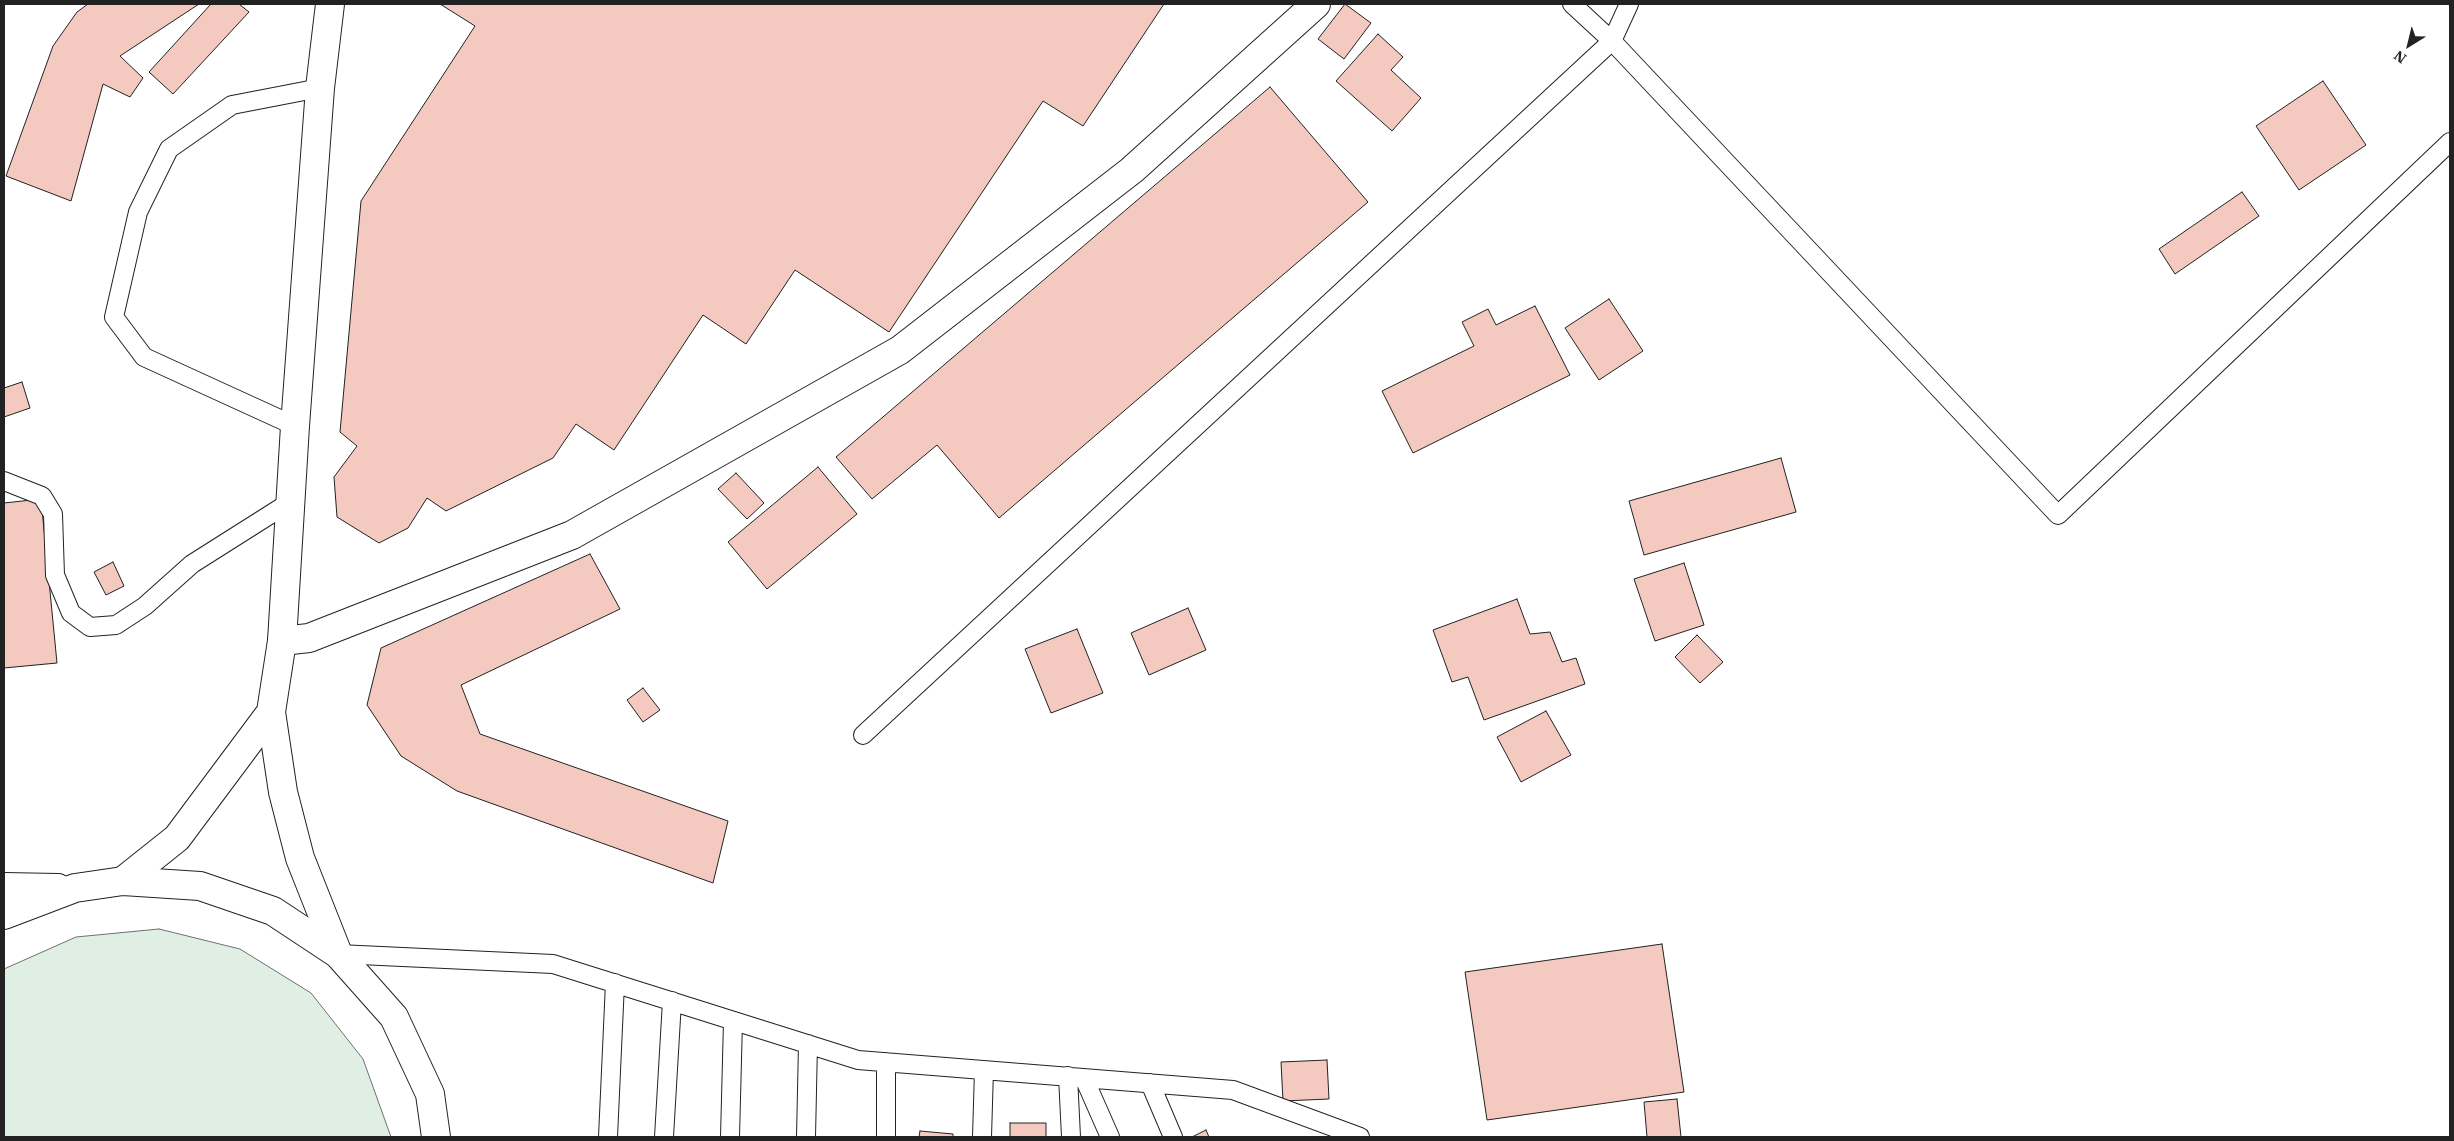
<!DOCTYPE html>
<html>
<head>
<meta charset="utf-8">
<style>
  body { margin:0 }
  #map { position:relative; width:2454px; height:1141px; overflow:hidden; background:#fff; font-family:"IBM Plex Serif",serif }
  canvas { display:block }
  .frame { position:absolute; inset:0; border:5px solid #222; pointer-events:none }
  .north { position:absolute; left:2384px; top:20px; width:50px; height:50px; -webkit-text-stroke:4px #fff; paint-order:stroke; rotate:216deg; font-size:14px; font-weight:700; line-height:20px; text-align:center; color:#222 }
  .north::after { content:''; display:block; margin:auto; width:18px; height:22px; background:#222; clip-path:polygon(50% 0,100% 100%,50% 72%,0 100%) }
</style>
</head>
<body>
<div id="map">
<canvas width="2454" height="1141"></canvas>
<div class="frame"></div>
<div class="north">N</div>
</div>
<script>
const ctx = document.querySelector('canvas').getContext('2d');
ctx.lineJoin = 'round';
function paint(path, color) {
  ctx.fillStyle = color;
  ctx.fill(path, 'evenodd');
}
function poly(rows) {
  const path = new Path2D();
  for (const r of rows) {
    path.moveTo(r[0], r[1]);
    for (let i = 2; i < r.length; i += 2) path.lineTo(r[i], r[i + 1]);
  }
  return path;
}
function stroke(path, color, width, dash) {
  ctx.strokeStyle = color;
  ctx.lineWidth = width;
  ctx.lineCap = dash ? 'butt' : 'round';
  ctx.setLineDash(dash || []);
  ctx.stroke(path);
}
const green = poly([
  [159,929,240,949,311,993,363,1059,391,1137,4,1137,4,969,76,937,159,929]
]);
paint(green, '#e0efe3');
stroke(green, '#6f6f6f', 1);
const building = poly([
  [88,4,199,4,120,56,143,78,130,97,103,84,71,201,6,176,53,46,77,12,88,4],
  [211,4,239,4,249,12,173,94,149,72,211,4],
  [440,4,1164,4,1083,126,1043,101,889,332,795,270,746,344,703,315,614,450,576,424,553,458,446,511,427,498,408,528,379,543,337,517,334,477,357,446,340,432,361,201,475,26,440,4],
  [1345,4,1371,23,1344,59,1318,39,1345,4],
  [1378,34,1403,57,1391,70,1421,98,1392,131,1336,81,1378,34],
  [2323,81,2366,145,2299,190,2256,126,2323,81],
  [1270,87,1368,202,999,518,937,445,872,499,836,457,1270,87],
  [2242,192,2259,216,2175,274,2159,249,2242,192],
  [1609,299,1643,351,1599,380,1565,328,1609,299],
  [1535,306,1570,375,1413,453,1382,391,1474,346,1462,322,1488,309,1496,325,1535,306],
  [22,382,30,408,4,417,4,388,22,382],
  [1781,458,1796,512,1644,555,1629,501,1781,458],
  [818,467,857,514,767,589,728,542,818,467],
  [736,473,764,503,747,519,718,489,736,473],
  [41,499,57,663,4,668,4,503,41,499],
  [590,554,620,609,461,685,480,734,728,821,713,883,457,791,401,756,367,705,381,648,590,554],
  [113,562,124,586,106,595,94,572,113,562],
  [1684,563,1704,625,1655,641,1634,579,1684,563],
  [1517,599,1530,634,1550,632,1562,662,1576,658,1585,684,1484,720,1468,677,1452,682,1433,630,1517,599],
  [1188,608,1206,650,1149,675,1131,633,1188,608],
  [1077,629,1103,693,1051,713,1025,649,1077,629],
  [1697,635,1723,662,1700,683,1675,657,1697,635],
  [643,688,660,710,643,722,627,700,643,688],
  [1546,711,1571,755,1521,782,1497,737,1546,711],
  [1662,944,1684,1092,1487,1120,1465,972,1662,944],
  [1327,1060,1329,1099,1283,1101,1281,1062,1327,1060],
  [1677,1099,1681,1137,1647,1137,1644,1102,1677,1099],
  [1010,1123,1046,1123,1046,1137,1010,1137,1010,1123],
  [1206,1130,1209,1137,1192,1137,1206,1130],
  [920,1131,953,1134,953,1137,919,1137,920,1131]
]);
paint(building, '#f3c9c0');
stroke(building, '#222', 1);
const service = poly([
  [1572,4,1612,41,2058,515,2450,142],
  [295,426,144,357,114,317,138,212,169,149,232,105,320,88],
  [4,481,42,496,53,514,55,575,71,613,90,627,116,625,145,606,192,564,290,502],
  [863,735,1612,41,1629,4],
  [338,954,553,964,858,1060,1233,1090,1360,1137],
  [1068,1076,1071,1137],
  [1084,1078,1110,1137],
  [1150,1083,1173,1137],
  [608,1137,615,983],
  [664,1137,672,1001],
  [730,1137,733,1021],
  [806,1137,808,1044],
  [886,1137,886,1062],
  [982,1137,984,1070]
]);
const minor = poly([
  [282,641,309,638,572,535,900,350,1132,170,1316,4]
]);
const primary = poly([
  [330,4,320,88,295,426,282,641,271,712,283,792,300,858,338,954],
  [123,881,177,838,271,712]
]);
const trunk = poly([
  [4,887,58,888],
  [4,915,75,888,123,881,200,886,273,911,338,954,394,1017,430,1094,436,1137]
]);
stroke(service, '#222', 20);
stroke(minor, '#222', 30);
stroke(primary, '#222', 30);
stroke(trunk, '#222', 30);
stroke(service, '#fff', 18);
stroke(minor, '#fff', 28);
stroke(primary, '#fff', 28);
stroke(trunk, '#fff', 28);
</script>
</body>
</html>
